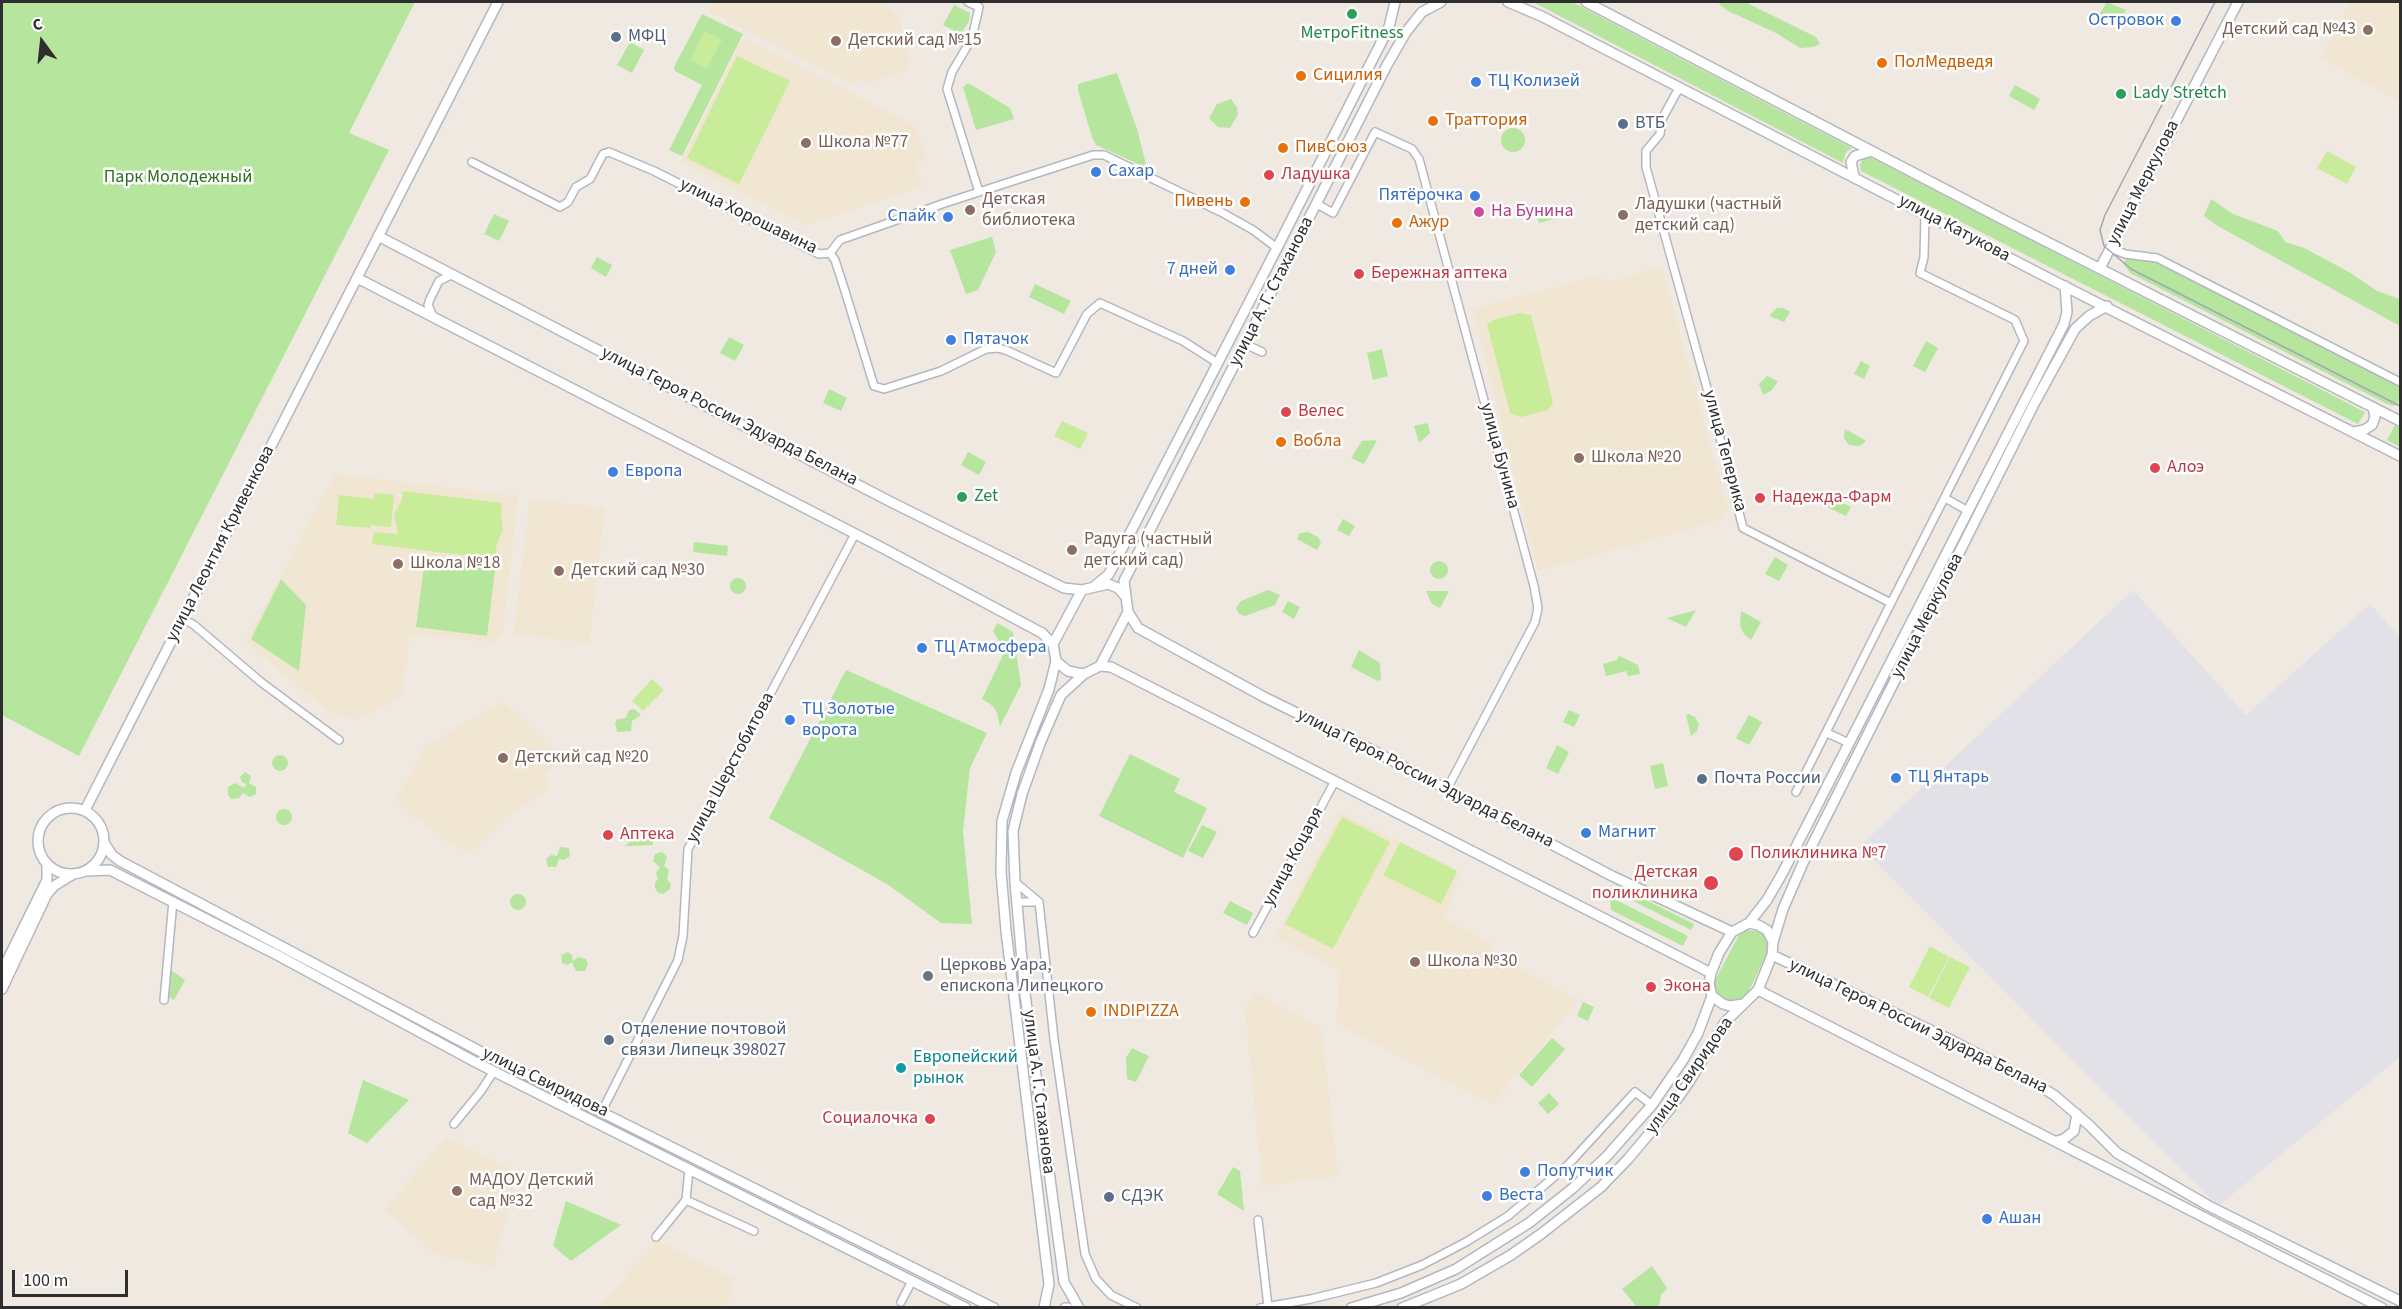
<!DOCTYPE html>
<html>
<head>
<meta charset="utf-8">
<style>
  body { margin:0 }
  #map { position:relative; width:2402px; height:1309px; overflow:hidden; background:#efe9e1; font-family:"Source Sans 3",sans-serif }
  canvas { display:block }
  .frame { position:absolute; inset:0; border:3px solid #2e2e2e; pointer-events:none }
  .north { position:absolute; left:12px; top:12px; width:60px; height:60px; -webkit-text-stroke:4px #fff; paint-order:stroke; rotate:345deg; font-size:16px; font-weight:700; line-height:24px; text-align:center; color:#2e2e2e }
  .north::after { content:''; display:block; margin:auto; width:21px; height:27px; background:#2e2e2e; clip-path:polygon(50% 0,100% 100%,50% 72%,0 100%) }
  .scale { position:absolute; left:12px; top:1270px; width:116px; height:27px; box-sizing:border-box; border:3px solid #2e2e2e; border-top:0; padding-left:8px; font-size:18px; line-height:21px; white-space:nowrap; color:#2e2e2e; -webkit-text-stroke:4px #fff; paint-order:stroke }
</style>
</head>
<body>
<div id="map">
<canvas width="2402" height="1309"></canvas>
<div class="frame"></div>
<div class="north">С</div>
<div class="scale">100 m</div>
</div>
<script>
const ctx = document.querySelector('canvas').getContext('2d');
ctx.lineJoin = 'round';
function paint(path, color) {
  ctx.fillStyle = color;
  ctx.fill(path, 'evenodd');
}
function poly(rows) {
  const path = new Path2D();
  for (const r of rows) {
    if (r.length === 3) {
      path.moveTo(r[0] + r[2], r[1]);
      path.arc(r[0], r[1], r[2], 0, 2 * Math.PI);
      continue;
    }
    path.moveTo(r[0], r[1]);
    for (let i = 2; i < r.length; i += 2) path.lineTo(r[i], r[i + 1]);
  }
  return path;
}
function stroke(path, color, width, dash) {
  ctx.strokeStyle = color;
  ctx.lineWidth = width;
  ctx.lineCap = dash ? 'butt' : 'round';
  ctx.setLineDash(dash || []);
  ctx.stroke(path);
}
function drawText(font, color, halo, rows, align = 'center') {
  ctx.font = font + ' "Source Sans 3",sans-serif';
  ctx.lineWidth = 5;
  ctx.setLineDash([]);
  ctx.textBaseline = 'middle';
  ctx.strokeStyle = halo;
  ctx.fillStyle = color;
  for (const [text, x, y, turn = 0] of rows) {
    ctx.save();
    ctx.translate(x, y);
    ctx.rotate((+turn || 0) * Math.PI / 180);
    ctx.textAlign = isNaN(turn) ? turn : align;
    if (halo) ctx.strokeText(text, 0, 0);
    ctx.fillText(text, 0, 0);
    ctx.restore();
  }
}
paint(poly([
  [2133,590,2246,715,2370,604,2400,637,2400,1057,2218,1206,1860,846]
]), '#e3e1e8');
paint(poly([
  [713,2,876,2,891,9,897,15,910,59,908,66,900,74,866,83,858,80,854,86,709,11],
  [2351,2,2400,2,2400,101,2320,58],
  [743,38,915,126,927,160,915,165,922,186,807,225,681,162],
  [1662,267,1728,510,1721,520,1538,571,1473,309,1601,275,1604,283],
  [335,474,518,496,503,632,494,642,410,635,402,695,360,719,335,716,245,642],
  [530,499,605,508,589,643,513,634],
  [502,701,562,756,544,776,551,788,505,818,469,854,446,841,395,801,425,747],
  [1340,812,1461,873,1445,918,1495,946,1492,953,1579,1000,1492,1104,1337,1024,1339,970,1276,937],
  [1257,993,1322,1029,1338,1176,1262,1186,1245,1007],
  [447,1137,518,1173,493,1267,437,1255,384,1210],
  [658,1241,734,1279,727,1307,598,1307]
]), '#f0e6d1');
paint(poly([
  [2,2,415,2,349,133,389,150,79,756,2,715],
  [1533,2,1572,2,1852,148,1846,152,1843,163],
  [1720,2,1745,2,1816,37,1820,44,1813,47,1800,48,1776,33,1728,11,1719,4],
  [2107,2,2126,10,2118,25,2099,15],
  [954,5,970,13,969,21,961,34,943,25],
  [702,14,743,34,682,156,669,150,702,85,675,71,674,67],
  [630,42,644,50,632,73,617,65],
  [1117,73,1137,129,1147,168,1096,145,1092,137,1078,90,1078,84],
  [968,83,1010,108,1014,119,976,130,963,87],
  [2015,85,2040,99,2034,110,2009,96],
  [1231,99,1237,108,1238,114,1230,128,1218,127,1209,118,1217,104],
  [1513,140,12],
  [1870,157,2365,412,2358,424,1861,171,1860,165,1863,159],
  [2211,199,2233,214,2278,231,2285,242,2304,248,2349,272,2377,291,2400,299,2400,326,2216,225,2204,216],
  [1558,204,1561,217,1539,223,1535,210],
  [494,214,509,221,499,241,484,234],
  [992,237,996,252,978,290,966,294,950,250],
  [2129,256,2161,264,2400,386,2400,397,2397,405,2393,406,2385,403,2130,273,2123,263],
  [597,257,612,265,606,277,591,268],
  [1035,284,1071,301,1064,314,1029,297],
  [1777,308,1783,308,1790,312,1784,322,1769,316],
  [729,337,744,345,735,361,720,353],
  [1926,341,1938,348,1925,372,1913,366],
  [1382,349,1388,376,1373,380,1367,353],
  [1861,361,1870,366,1864,379,1854,374],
  [1767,376,1778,381,1772,390,1763,395,1759,384],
  [829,389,847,398,841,411,823,403],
  [1428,423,1430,433,1419,443,1414,426],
  [2395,425,2400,428,2400,447,2387,440],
  [1845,429,1865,440,1866,441,1860,446,1849,445,1844,438],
  [1377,440,1364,464,1351,458,1362,441],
  [968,452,986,462,979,475,961,465],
  [1818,490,1851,507,1846,516,1808,498,1813,491],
  [1343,519,1355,526,1349,536,1337,530],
  [1308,532,1318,537,1321,542,1317,550,1297,539,1300,533],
  [694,542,728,546,727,556,693,552],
  [1775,557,1788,565,1779,581,1765,574],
  [425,560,495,569,487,636,416,627],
  [1439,570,9],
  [738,586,8],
  [281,579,306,605,299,671,251,639],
  [1268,590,1280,595,1275,605,1245,616,1239,614,1236,608,1241,601],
  [1426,591,1449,591,1440,608,1432,604],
  [1288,601,1300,607,1294,619,1282,612],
  [1696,610,1686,627,1667,618],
  [1741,611,1761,622,1751,640,1744,634,1740,626],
  [997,623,1013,632,1021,685,1000,726,997,713,993,706,982,699,1003,655,1002,646,993,631],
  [1359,650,1380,663,1381,679,1378,681,1351,667],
  [1619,656,1638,665,1640,674,1628,676,1626,671,1606,676,1603,664,1617,660],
  [846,670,987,733,970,768,963,831,972,924,941,923,887,884,769,818],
  [634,709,641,715,632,721,631,731,617,732,615,722,618,719,626,718,629,710],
  [1569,710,1580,715,1574,727,1563,722],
  [1689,714,1695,717,1699,724,1697,731,1691,736,1686,715],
  [1749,715,1762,722,1749,745,1736,738],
  [1557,745,1569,752,1558,774,1546,768],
  [1130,754,1180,779,1174,792,1207,808,1183,858,1099,816],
  [280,763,8],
  [1663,763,1668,786,1655,789,1650,766],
  [245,772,251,776,249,783,256,787,256,794,250,797,243,793,239,798,231,799,228,795,228,787,235,783,244,788,246,784,242,782,240,777],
  [284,817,8],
  [1202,825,1217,832,1203,858,1188,851],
  [641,830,653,841,653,845,625,846],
  [560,847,569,848,570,856,564,860,559,859,556,867,548,867,546,859,551,855,557,856],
  [662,852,667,857,664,866,669,870,667,879,671,884,670,889,663,894,658,893,655,888,655,883,658,879,656,873,660,867,653,861,655,854],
  [1616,885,1694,924,1691,930,1613,891],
  [518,902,8],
  [1610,897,1688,936,1683,946,1611,910],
  [1230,901,1253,913,1247,925,1223,913],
  [1747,930,1757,931,1764,935,1769,949,1747,995,1740,1000,1731,1001,1721,998,1716,991,1714,982,1739,935],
  [568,952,572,955,573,961,578,957,586,959,588,964,585,971,576,971,572,962,567,965,562,963,561,955],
  [171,970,185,980,174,1000,168,997],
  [1583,1002,1594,1007,1588,1021,1577,1016],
  [1552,1038,1565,1049,1532,1087,1519,1075],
  [1132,1048,1149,1056,1136,1082,1127,1079,1126,1058],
  [363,1080,409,1100,367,1143,348,1133],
  [1549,1093,1559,1104,1548,1114,1538,1103],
  [1233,1167,1240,1171,1244,1211,1217,1194],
  [566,1201,621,1225,571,1261,553,1246],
  [1652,1266,1667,1288,1661,1295,1659,1307,1637,1307,1622,1289]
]), '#b6e59e');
paint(poly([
  [705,31,722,40,707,69,690,60],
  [737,56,790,81,739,184,687,158],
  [2327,151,2356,167,2347,184,2317,168],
  [1521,313,1531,315,1553,403,1548,410,1521,417,1510,413,1487,324,1496,319],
  [1062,421,1088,433,1080,449,1054,436],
  [403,491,502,503,501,516,503,530,497,543,495,559,372,544,374,532,398,534,394,514,402,500],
  [374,493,394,495,391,527,371,525,371,528,336,525,339,495,374,499],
  [652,679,664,690,643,711,632,701],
  [1342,817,1390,842,1333,949,1285,924],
  [1400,842,1457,871,1441,904,1383,875],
  [1930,946,1949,957,1928,997,1909,987],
  [1950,957,1970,967,1949,1008,1929,998]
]), '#c9ec9a');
const street = poly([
  [968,2,979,7,972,38,952,72,947,89,979,192],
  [1679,88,1662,119,1660,134,1646,151,1646,167,1710,399,1743,528,1891,603,1796,792],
  [472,162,560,207,568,202,576,187,590,179,603,154,609,152,654,171,819,254,830,253,840,240,945,203,1093,155,1104,155,1221,212,1253,230,1277,248],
  [1317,204,1333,213,1375,132,1412,149,1419,159,1534,586,1538,608,1535,622,1447,789],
  [2110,248,2125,254,2157,258,2400,382],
  [830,253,835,260,845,291,874,386,884,389,941,371,986,349,998,348,1008,351,1056,373,1087,314,1100,303,1183,341,1216,362],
  [433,316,428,305,430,299,439,281,453,274],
  [1245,344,1262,352],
  [1945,498,1968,511],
  [1891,603,2024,341,2015,320,1920,273,1924,257,1925,214],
  [182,618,194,625,261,682,339,740],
  [1827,733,1849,743],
  [1015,882,1039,902,1054,1039,1085,1254,1096,1279,1111,1295,1137,1308],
  [1017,902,1039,902],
  [1253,933,1335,781],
  [164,1000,173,901],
  [602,1111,678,960,683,936,688,849,855,534],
  [454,1124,481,1091,494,1071],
  [686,1200,754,1231],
  [1258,1220,1268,1306],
  [656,1237,686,1200,689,1169],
  [901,1302,912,1281],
  [1260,1308,1311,1299,1376,1283,1422,1265,1466,1242,1508,1216,1567,1166,1635,1092,1652,1105]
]);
const secondary = poly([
  [1508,2,1541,16,2056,282,2400,456],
  [1586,2,2004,220,2400,421],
  [1854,176,1851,162,1855,156,1872,151],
  [378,236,891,502,1064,588,1082,590],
  [2100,268,2238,2],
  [357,278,877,545,1042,633,1053,644],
  [2354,432,2364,430,2372,425,2375,417,2373,407],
  [1096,585,1109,574,1277,248,1389,27,1395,2],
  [1126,597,1118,588,1108,584,1082,590,1053,644,1056,661,1068,671,1078,673,1084,674,1100,666,1128,612,1124,581,1387,65,1406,32,1422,12,1441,2],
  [1128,612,1138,628,1264,697,1374,751,1612,876,1732,932],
  [1100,666,1111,667,1711,973],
  [71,841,33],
  [85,810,498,2],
  [105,844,112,855,120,861,487,1055,994,1308],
  [86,871,110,870,279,956,479,1064,966,1308],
  [1749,923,1767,900,1782,874,2064,324,2067,312,2065,286],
  [1773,942,1783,909,1803,863,2035,402,2075,329,2089,316,2107,306],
  [1772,955,1953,1041,2041,1087,2054,1095,2089,1125,2117,1153,2209,1206,2400,1301],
  [2,971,47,880,47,864],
  [2,989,47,894,54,886,72,875],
  [1758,990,2382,1308],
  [2057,1141,2064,1139,2074,1131,2077,1114],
  [1044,1308,1049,1284,1006,931,1001,872,1002,821,1016,773,1049,689,1056,661],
  [1065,1308,1068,1308],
  [1079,1308,1064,1282,1025,994,1015,882,1013,831,1022,794,1041,741,1061,695,1084,674],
  [1351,1308,1401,1293,1456,1269,1529,1223,1573,1188,1607,1156,1652,1105,1683,1060,1698,1033,1712,996],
  [1402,1308,1461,1284,1511,1255,1541,1234,1601,1187,1628,1159,1670,1109,1689,1082,1725,1022,1758,990,1772,955,1773,942,1767,930,1758,925,1749,923,1732,932,1719,953,1711,973,1709,984,1712,996,1723,1004,1730,1006,1743,1004]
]);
stroke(street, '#b4b7c1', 10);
stroke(secondary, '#b4b7c1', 12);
stroke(street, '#fff', 7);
stroke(secondary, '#fff', 9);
stroke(poly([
  [2215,2,2105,215,2100,230,2104,246,2131,269,2400,406]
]), '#a3a6b8', 1.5);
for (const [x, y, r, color] of [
  [1352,14,6,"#2e9e5b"],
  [2176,21,6,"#3f7fe0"],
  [2368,30,6,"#8d6e63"],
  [616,37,6,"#5c6f8a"],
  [836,41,6,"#8d6e63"],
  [1882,63,6,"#e8710a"],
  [1301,76,6,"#e8710a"],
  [1476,82,6,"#3f7fe0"],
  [2121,94,6,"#2e9e5b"],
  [1433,121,6,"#e8710a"],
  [1623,124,6,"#5c6f8a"],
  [806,143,6,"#8d6e63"],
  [1283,148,6,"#e8710a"],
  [1096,172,6,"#3f7fe0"],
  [1269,175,6,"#e0444e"],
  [1475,196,6,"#3f7fe0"],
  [1245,202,6,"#e8710a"],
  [970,210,6,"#8d6e63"],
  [1479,212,6,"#d1479c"],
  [1623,215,6,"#8d6e63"],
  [948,217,6,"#3f7fe0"],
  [1397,223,6,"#e8710a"],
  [1230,270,6,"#3f7fe0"],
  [1359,274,6,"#e0444e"],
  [951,340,6,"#3f7fe0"],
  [1286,412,6,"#e0444e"],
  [1281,442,6,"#e8710a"],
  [1579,458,6,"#8d6e63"],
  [2155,468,6,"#e0444e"],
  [613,472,6,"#3f7fe0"],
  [962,497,6,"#2e9e5b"],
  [1760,498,6,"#e0444e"],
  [1072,550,6,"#8d6e63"],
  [398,564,6,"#8d6e63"],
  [559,571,6,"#8d6e63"],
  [922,648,6,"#3f7fe0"],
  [790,720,6,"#3f7fe0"],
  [503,758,6,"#8d6e63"],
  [1896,778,6,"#3f7fe0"],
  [1702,779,6,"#5c6f8a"],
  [1586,833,6,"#3f7fe0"],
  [608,835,6,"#e0444e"],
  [1736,854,8,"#e0444e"],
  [1711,883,8,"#e0444e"],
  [1415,962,6,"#8d6e63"],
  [928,976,6,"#6b7280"],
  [1651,987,6,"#e0444e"],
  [1091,1012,6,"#e8710a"],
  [609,1040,6,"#5c6f8a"],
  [901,1068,6,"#0f9aa8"],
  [930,1119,6,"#e0444e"],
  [1525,1172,6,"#3f7fe0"],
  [457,1191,6,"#8d6e63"],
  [1487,1196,6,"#3f7fe0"],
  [1109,1197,6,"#5c6f8a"],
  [1987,1219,6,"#3f7fe0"]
]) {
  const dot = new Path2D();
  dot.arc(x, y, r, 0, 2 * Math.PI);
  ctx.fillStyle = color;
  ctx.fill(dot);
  stroke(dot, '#fff', 2);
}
drawText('18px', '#366cbe', '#fff', [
  ["Островок",2164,21,"right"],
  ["ТЦ Колизей",1488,82],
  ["Сахар",1108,172],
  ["Пятёрочка",1463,196,"right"],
  ["Спайк",936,217,"right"],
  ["7 дней",1218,270,"right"],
  ["Пятачок",963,340],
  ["Европа",625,472],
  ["ТЦ Атмосфера",934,648],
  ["ТЦ Золотые",802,710],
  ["ворота",802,731],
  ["ТЦ Янтарь",1908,778],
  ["Магнит",1598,833],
  ["Попутчик",1537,1172],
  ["Веста",1499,1196],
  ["Ашан",1999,1219]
], 'left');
drawText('18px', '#785e54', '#fff', [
  ["Детский сад №43",2356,30,"right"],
  ["Детский сад №15",848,41],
  ["Школа №77",818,143],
  ["Детская",982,200],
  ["библиотека",982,221],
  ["Ладушки (частный",1635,205],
  ["детский сад)",1635,226],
  ["Школа №20",1591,458],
  ["Радуга (частный",1084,540],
  ["детский сад)",1084,561],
  ["Школа №18",410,564],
  ["Детский сад №30",571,571],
  ["Детский сад №20",515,758],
  ["Школа №30",1427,962],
  ["МАДОУ Детский",469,1181],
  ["сад №32",469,1202]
], 'left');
drawText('18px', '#27864d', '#fff', [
  ["МетроFitness",1352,34,"center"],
  ["Lady Stretch",2133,94],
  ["Zet",974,497]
], 'left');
drawText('18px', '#4e5e75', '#fff', [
  ["МФЦ",628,37],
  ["ВТБ",1635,124],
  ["Почта России",1714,779],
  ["Отделение почтовой",621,1030],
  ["связи Липецк 398027",621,1051],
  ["СДЭК",1121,1197]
], 'left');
drawText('18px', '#c56008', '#fff', [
  ["ПолМедведя",1894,63],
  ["Сицилия",1313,76],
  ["Траттория",1445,121],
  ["ПивСоюз",1295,148],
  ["Пивень",1233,202,"right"],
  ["Ажур",1409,223],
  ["Вобла",1293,442],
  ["INDIPIZZA",1103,1012]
], 'left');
drawText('18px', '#be3a42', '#fff', [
  ["Ладушка",1281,175],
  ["Бережная аптека",1371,274],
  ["Велес",1298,412],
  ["Алоэ",2167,468],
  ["Надежда-Фарм",1772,498],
  ["Аптека",620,835],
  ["Поликлиника №7",1750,854],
  ["Детская",1698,873,"right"],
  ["поликлиника",1698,894,"right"],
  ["Экона",1663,987],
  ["Социалочка",918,1119,"right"]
], 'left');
drawText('18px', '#2c6e1b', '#fff', [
  ["Парк Молодежный",178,178]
]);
drawText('18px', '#2e2e2e', '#fff', [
  ["улица Меркулова",2144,183,-63],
  ["улица Хорошавина",748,217,26],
  ["улица Катукова",1954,229,28],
  ["улица А. Г. Стаханова",1272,292,-63],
  ["улица Героя России Эдуарда Белана",729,417,27],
  ["улица Теперика",1724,451,75],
  ["улица Бунина",1499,456,75],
  ["улица Леонтия Кривенкова",221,544,-63],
  ["улица Меркулова",1928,616,-63],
  ["улица Шерстобитова",731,768,-62],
  ["улица Героя России Эдуарда Белана",1425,779,27],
  ["улица Коцаря",1294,857,-62],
  ["улица Героя России Эдуарда Белана",1918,1027,26],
  ["улица Свиридова",1690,1076,-55],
  ["улица Свиридова",545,1083,26],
  ["улица А. Г. Стаханова",1038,1092,83]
]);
drawText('18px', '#b23c85', '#fff', [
  ["На Бунина",1491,212]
], 'left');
drawText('18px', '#5b616d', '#fff', [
  ["Церковь Уара,",940,966],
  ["епископа Липецкого",940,987]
], 'left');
drawText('18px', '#0d838f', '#fff', [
  ["Европейский",913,1058],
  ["рынок",913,1079]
], 'left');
</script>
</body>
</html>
